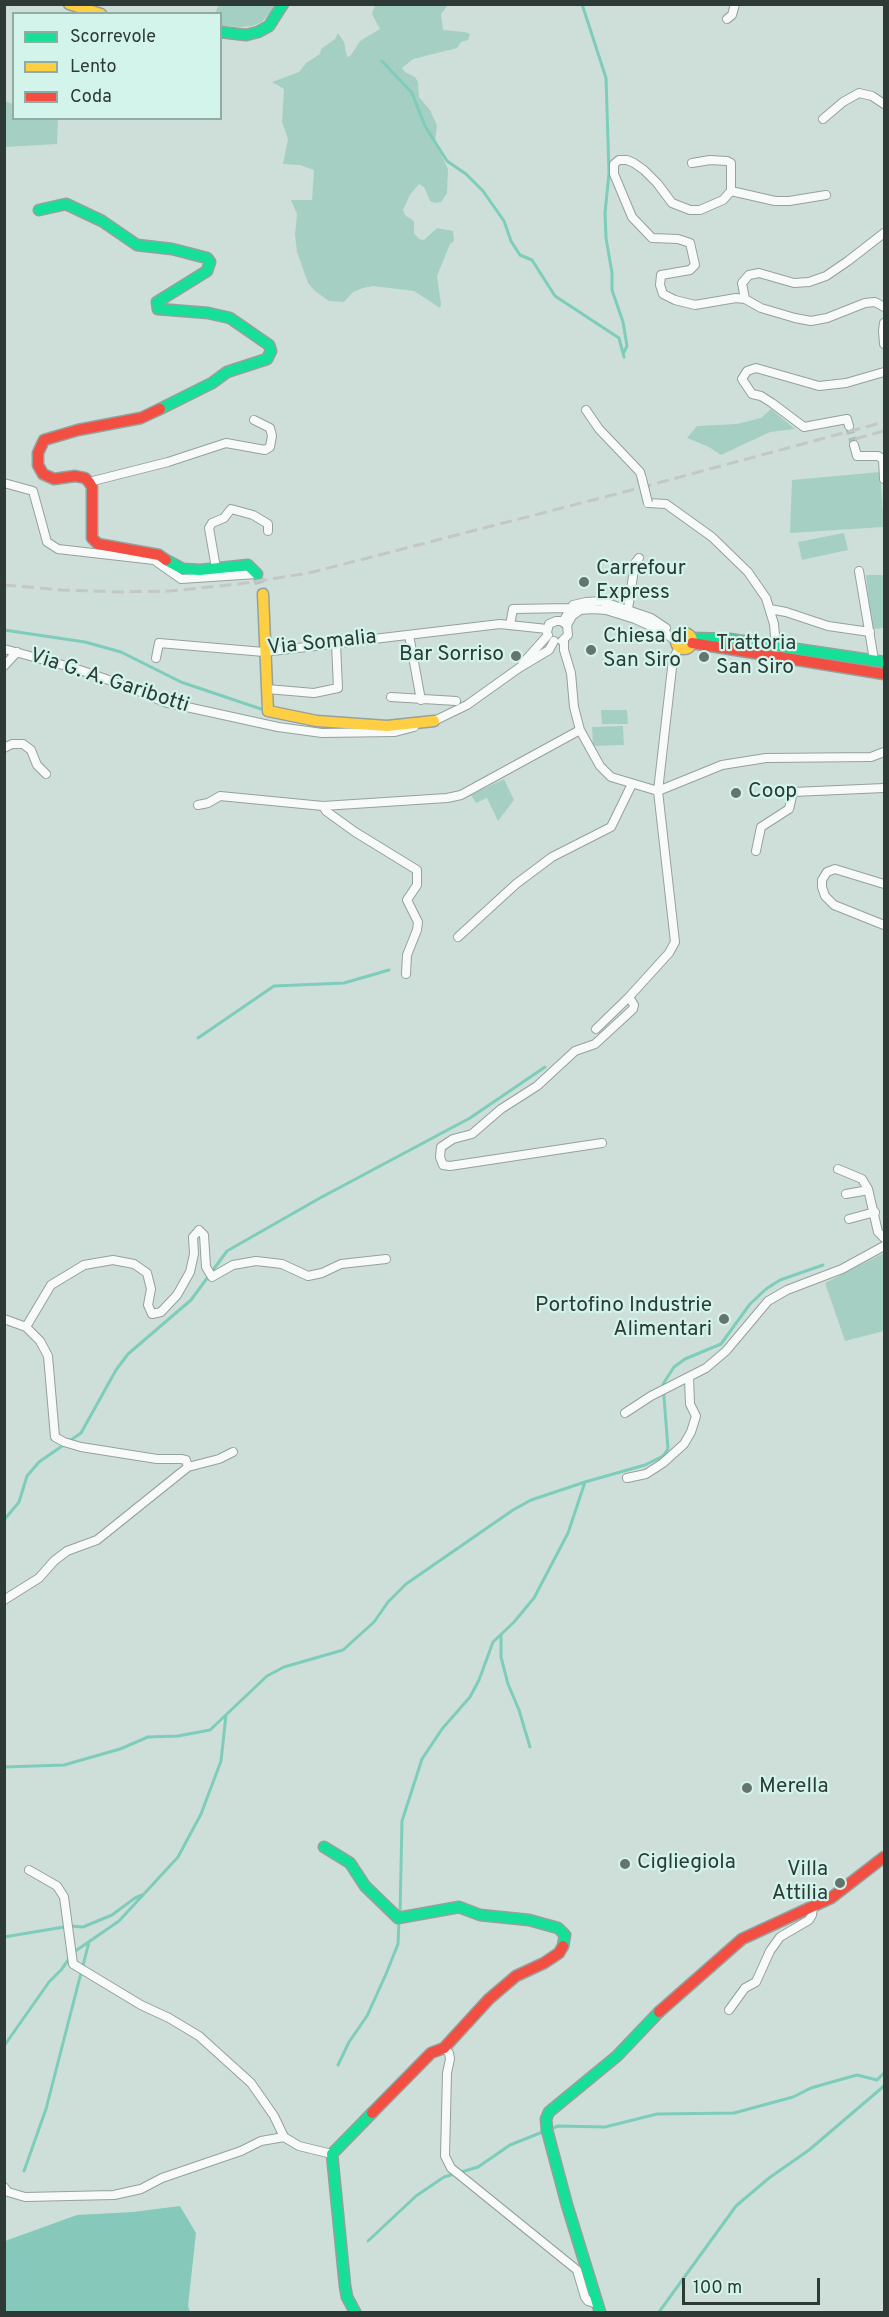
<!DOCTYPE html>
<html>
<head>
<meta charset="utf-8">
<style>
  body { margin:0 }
  #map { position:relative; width:889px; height:2317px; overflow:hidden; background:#cedfda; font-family:Overpass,sans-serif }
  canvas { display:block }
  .frame { position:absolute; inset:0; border:6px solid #2d3a36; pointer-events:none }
  .legend { position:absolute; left:12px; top:12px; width:210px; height:108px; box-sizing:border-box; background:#d3f4eb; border:2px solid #91aaa3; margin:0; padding:8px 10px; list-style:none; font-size:18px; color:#2d3a36 }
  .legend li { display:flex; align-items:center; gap:12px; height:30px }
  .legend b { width:30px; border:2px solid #91aaa3 }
  .scale { position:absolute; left:682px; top:2278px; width:138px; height:27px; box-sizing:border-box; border:3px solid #2d3a36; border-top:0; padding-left:8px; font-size:18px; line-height:21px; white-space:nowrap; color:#2d3a36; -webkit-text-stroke:4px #d3f4eb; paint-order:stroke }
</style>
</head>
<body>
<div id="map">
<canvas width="889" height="2317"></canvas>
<div class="frame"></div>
<ul class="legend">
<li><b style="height:8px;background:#16e098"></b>Scorrevole</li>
<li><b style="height:8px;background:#ffcf43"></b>Lento</li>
<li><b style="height:8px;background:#f24e42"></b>Coda</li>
</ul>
<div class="scale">100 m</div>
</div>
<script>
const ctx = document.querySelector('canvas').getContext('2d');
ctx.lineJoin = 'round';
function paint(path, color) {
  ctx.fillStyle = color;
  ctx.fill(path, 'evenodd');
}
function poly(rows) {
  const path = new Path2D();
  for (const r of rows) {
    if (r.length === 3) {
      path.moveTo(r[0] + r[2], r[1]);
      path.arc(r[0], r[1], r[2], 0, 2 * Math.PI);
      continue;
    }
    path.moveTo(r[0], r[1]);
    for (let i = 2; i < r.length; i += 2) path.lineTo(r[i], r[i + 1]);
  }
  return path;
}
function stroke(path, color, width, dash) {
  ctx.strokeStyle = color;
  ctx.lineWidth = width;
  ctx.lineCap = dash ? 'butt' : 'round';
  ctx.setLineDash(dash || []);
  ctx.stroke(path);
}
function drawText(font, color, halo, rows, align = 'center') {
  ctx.font = font + ' Overpass,sans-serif';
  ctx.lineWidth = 4.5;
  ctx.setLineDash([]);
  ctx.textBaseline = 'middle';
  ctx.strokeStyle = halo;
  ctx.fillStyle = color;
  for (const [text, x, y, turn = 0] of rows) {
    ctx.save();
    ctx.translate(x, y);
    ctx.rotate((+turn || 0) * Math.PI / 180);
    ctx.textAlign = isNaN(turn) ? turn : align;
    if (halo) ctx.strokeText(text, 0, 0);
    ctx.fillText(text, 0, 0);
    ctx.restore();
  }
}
paint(poly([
  [219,5,219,4,276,5,262,22,252,26,241,27,221,26,220,14,215,13],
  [375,5,448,5,441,14,443,30,465,32,470,34,468,40,461,42,457,48,413,59,402,68,405,72,415,77,418,82,419,97,430,110,437,125,435,142,448,169,447,193,441,202,435,203,430,201,424,187,419,184,410,195,403,210,405,215,414,221,414,233,419,239,424,240,437,228,453,231,454,241,450,244,437,276,441,304,440,308,414,291,373,286,363,288,353,292,344,302,329,301,315,291,308,283,297,252,295,235,297,214,291,200,312,200,314,170,300,165,283,164,288,139,282,122,284,89,272,82,299,72,306,63,320,54,321,49,335,39,338,33,344,42,347,57,351,55,360,41,380,29,372,14],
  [4,101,13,104,14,118,58,119,57,144,5,147],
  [771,409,795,429,770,432,721,455,709,447,687,438,697,426,737,424,761,418],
  [880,472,884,527,790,533,792,480],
  [844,533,848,550,802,560,798,542],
  [866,575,884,575,884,628,872,629],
  [601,710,627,710,628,724,602,724],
  [623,726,624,745,593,746,592,727],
  [504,779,514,800,498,821,487,798,476,803,471,795],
  [884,1253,884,1331,845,1341,825,1283]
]), '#a6cfc4');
paint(poly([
  [180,2206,196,2233,188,2306,190,2312,5,2312,5,2241,77,2215,133,2212]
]), '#86c9ba');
stroke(poly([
  [582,4,606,78,609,173,605,213,606,238,612,273,612,290,623,322,627,346,624,352],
  [382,61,412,93,425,126,447,161,466,174,483,191,504,221,511,241,520,255,532,260,555,296,619,338,624,357],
  [4,630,85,642,121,652,181,682,261,709],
  [198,1038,274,986,344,983,389,970],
  [4,1520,19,1502,27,1476,39,1462,81,1433,116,1370,128,1354,191,1300,227,1251,320,1198,470,1118,545,1067],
  [501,1634,501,1657,508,1684,519,1710,530,1747],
  [4,1767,64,1765,120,1749,148,1737,178,1736,210,1730,267,1676,284,1667,343,1650,374,1622,388,1602,406,1584,513,1510,531,1500,585,1482,645,1465,663,1456,668,1449,663,1384,674,1367,685,1359,721,1344,750,1304,766,1289,780,1280,823,1265],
  [400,1914,402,1821,422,1759,442,1729,470,1697,479,1680,493,1642,514,1622,534,1598,568,1533,585,1482],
  [4,1937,70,1926,83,1927,112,1915,135,1898,142,1895],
  [4,2046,49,1982,61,1970,74,1952,119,1921,178,1857,201,1814,221,1761,226,1715],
  [338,2065,349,2042,367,2016,386,1974,398,1944,399,1920],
  [551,2129,558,2126,605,2127,657,2114,734,2113,793,2097,811,2088,839,2080,857,2075,877,2080,884,2073],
  [24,2171,46,2109,89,1942],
  [368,2241,416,2196,444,2177,478,2167,510,2145,545,2131],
  [659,2312,736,2206,769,2178,809,2150,884,2086]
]), '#7ecdba', 3);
stroke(poly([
  [849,426,854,445]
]), '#aebeb9', 8, [8, 4]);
stroke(poly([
  [257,574,263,594]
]), '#aebeb9', 10, [10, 5]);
const street = poly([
  [727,19,732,15,735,4],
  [823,119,843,102,859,93,872,96,884,104],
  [692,163,710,160,727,161,731,163,731,191,723,200,700,210,690,210,672,203,657,183,644,170,634,163,627,160,619,160,614,164,614,174,632,217,652,238,678,239,690,243,695,265,690,270,661,275,660,285,663,294,675,300,695,305,736,298,745,299],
  [731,191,775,201,789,201,826,195],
  [884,233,848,261,826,276,809,282,794,283,759,273,749,275,742,283,745,299,761,308,795,318,811,321,827,318,865,303,875,302,884,307],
  [884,323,883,331,884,344],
  [586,410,599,429,640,472,642,479],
  [849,426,847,419,804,427,772,403,761,396,752,394,742,379,747,371,756,368,819,386,846,383,884,372],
  [854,445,857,456,878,456,883,459,884,479],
  [89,482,168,462,226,443,265,450,270,447,272,436,270,428,254,420],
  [4,483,33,491,47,542,58,549,154,560,181,579,257,574],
  [648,503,666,504,712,537,748,572,766,598,774,624,776,648],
  [216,568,209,528,212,523,224,518,231,509,253,515,268,524,268,531],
  [859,571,874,660],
  [628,609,635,563,639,558],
  [770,609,786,612,828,626,870,632],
  [565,618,573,605,586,602,601,601,651,618,666,628],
  [510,625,513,609,571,608],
  [547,632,549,624,556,621,561,621,567,625],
  [409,635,421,700],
  [564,639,564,650,571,673,574,707,580,730,600,766,611,777,658,791,722,765,766,758,871,757,884,752],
  [562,641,568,635,567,625,572,616,580,610,593,609,606,610,635,619,664,632,676,641],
  [4,649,74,668,129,687,164,702,278,727,322,733,395,732,414,727],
  [156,658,159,643,264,652,500,624,547,629],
  [523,663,548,635],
  [4,666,17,652],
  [267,689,314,693,338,688,336,644],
  [391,697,456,701],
  [432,722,467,705,519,668,549,650,554,641],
  [4,748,12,744,23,744,31,750,37,765,46,774],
  [198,805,208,803,220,796,323,806,447,798,461,795,580,730],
  [323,806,326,811,355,832,417,870,417,885,407,900,418,922,417,930,407,955,406,974],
  [756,851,761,827,789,809,793,792,884,788],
  [884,884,835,869,827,872,822,880,822,887,825,896,834,905,884,925],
  [458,937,516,884,552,857,611,827,632,784],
  [596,1029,629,997,669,953,675,942,658,791,673,659,679,648],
  [602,1143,450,1166,443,1165,440,1157,441,1147,453,1139,472,1134,501,1109,537,1086,575,1051,595,1044,633,1009,634,1005,629,997],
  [838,1169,862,1179,868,1189],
  [846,1194,863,1191,868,1189,878,1232,884,1238],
  [849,1219,875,1212],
  [4,1319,26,1327,40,1341,48,1356,55,1437,64,1442,81,1447,157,1459,181,1459,186,1460,188,1467],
  [26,1327,51,1285,84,1265,113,1260,134,1264,147,1273,151,1289,148,1305,152,1314,161,1312,177,1295,190,1272,194,1254,193,1237,199,1230,204,1235,206,1267,212,1277,233,1265,256,1261,282,1264,308,1276,322,1273,341,1264,386,1259],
  [625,1413,651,1396,706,1368,726,1351,768,1301,787,1290,842,1269,884,1246],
  [627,1478,646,1474,663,1463,684,1444,691,1432,696,1416,690,1404,689,1377],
  [4,1600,39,1578,54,1561,67,1551,97,1540,188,1467,219,1459,233,1452],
  [29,1870,57,1886,64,1897,73,1964,141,2005,169,2018,199,2036,251,2083,274,2116,284,2137,299,2146,332,2154],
  [729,2010,745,1988,756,1982,770,1951,780,1937,809,1920,812,1915,813,1907],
  [444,2048,449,2053,450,2059,447,2073,445,2156,451,2168,577,2270,585,2297,588,2301,597,2304],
  [4,2187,8,2192,25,2197,114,2195,141,2189,162,2178,241,2151,261,2141,284,2137]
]);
const fast = poly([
  [220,32,246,35,258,32,269,26,283,4],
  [39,210,66,204,102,221,137,245,172,249,207,258,210,262,207,271,157,302,158,309,208,313,230,318,269,345,271,351,267,359,227,372,212,383,160,409],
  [166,560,183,569,200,570,248,565,257,574],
  [692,638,729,639,884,662],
  [324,1847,350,1863,365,1886,398,1918,459,1907,480,1915,529,1920,558,1928,565,1935,563,1946],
  [355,2312,347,2297,345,2286,332,2154,372,2113],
  [600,2312,567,2205,547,2130,546,2119,549,2112,617,2056,659,2012]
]);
const slow = poly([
  [69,4,101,14],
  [263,594,268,711,317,721,387,726,434,721],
  [684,641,8]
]);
const jam = poly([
  [160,409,141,418,78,430,44,440,38,453,38,465,43,474,54,479,75,476,85,478,89,482,92,487,92,538,98,544,159,555,166,560],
  [692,643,884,674],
  [659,2012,742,1939,831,1898,884,1857],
  [372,2113,431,2053,444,2048,489,1999,516,1976,544,1963,559,1953,563,1946]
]);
stroke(street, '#94a19d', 10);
stroke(fast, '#94a19d', 13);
stroke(slow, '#94a19d', 13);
stroke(jam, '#94a19d', 13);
stroke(street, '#f8faf9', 8);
stroke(fast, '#16e098', 10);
stroke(slow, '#ffcf43', 10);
stroke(jam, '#f24e42', 10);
stroke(poly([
  [855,439,884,431],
  [4,585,62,590,122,592,171,591,239,584,309,573,628,491,884,422]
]), '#c3c7c6', 3, [12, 6]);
const streetBridge = poly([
  [642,479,648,503]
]);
stroke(streetBridge, '#94a19d', 10, []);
stroke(streetBridge, '#f8faf9', 8);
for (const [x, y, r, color] of [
  [584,582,6,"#65746f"],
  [591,650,6,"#65746f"],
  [516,656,6,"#65746f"],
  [704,657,6,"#65746f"],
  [736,793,6,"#65746f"],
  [724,1319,6,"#65746f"],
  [747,1788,6,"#65746f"],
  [625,1864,6,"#65746f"],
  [840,1883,6,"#65746f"]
]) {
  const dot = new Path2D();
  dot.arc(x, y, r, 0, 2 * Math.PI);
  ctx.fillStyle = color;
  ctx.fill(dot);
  stroke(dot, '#d3f4eb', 2);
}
drawText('21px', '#2d3a36', '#d3f4eb', [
  ["Carrefour",596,570],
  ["Express",596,594],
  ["Chiesa di",603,638],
  ["San Siro",603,662],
  ["Trattoria",716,645],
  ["San Siro",716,669],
  ["Bar Sorriso",504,656,"right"],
  ["Coop",748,793],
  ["Portofino Industrie",712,1307,"right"],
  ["Alimentari",712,1331,"right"],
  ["Merella",759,1788],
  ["Cigliegiola",637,1864],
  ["Villa",828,1871,"right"],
  ["Attilia",828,1895,"right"]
], 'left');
drawText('21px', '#2d3a36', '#d3f4eb', [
  ["Via Somalia",322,644,-6],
  ["Via G. A. Garibotti",109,682,18]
]);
</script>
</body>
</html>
